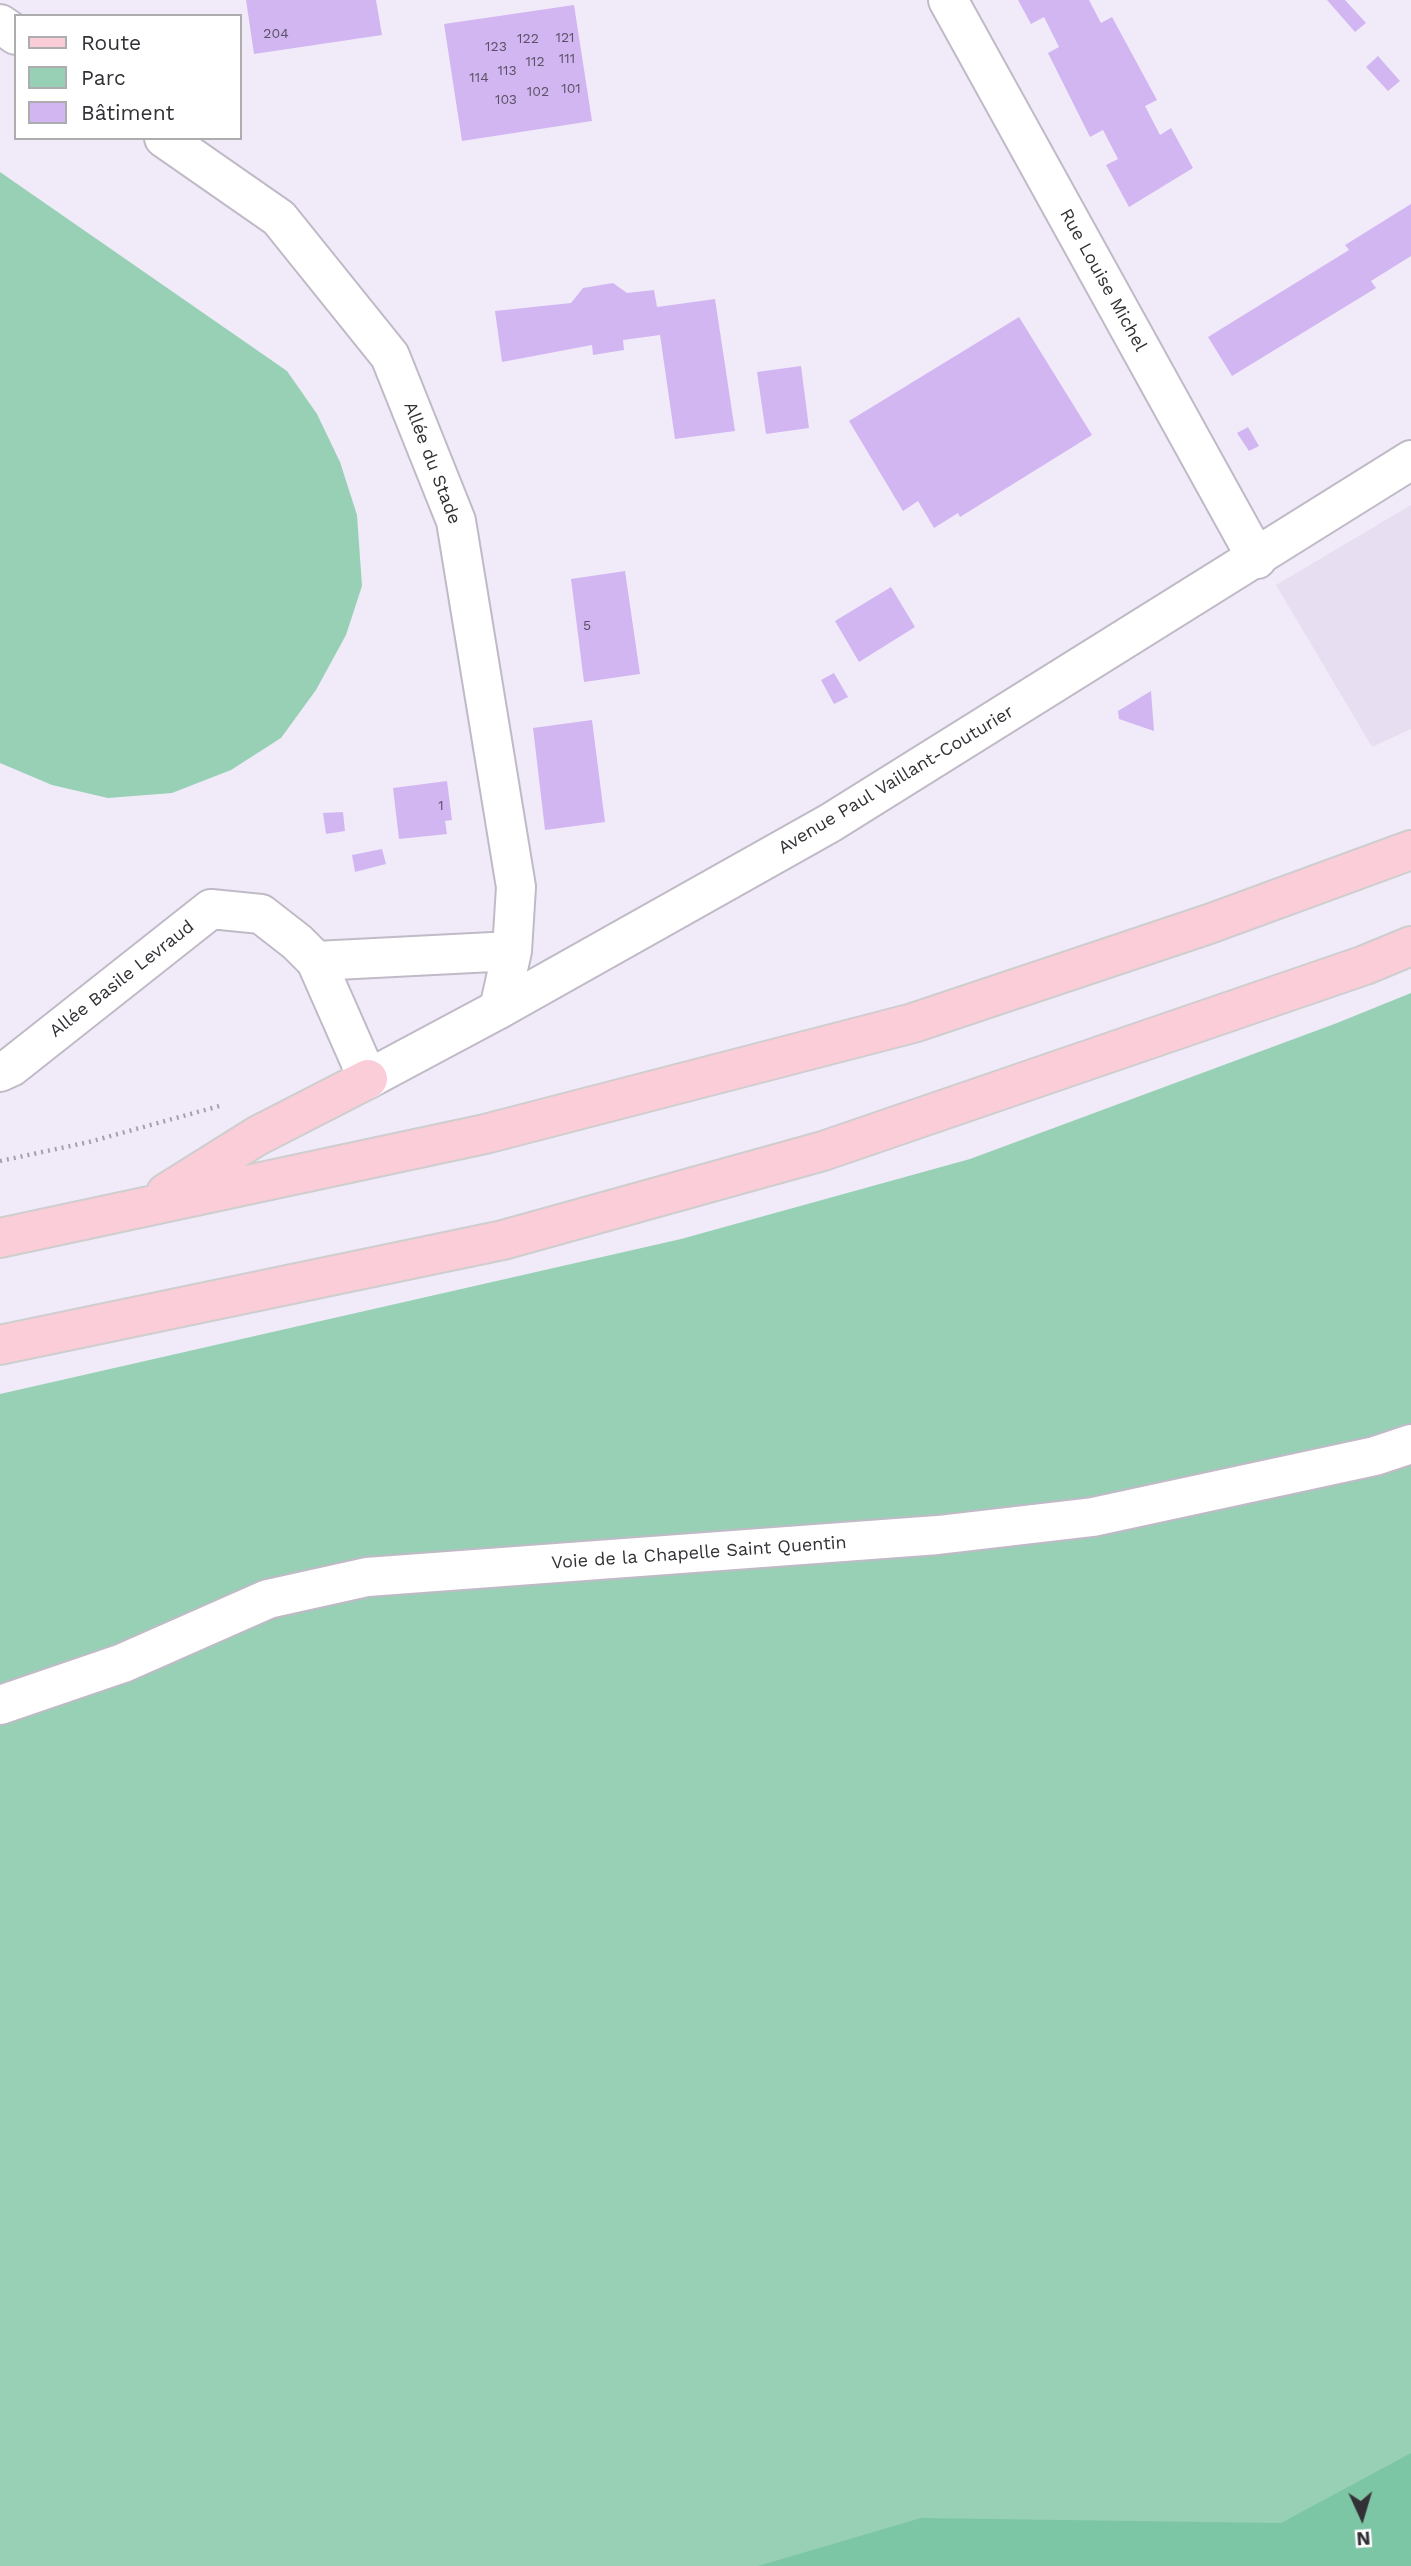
<!DOCTYPE html>
<html>
<head>
<meta charset="utf-8">
<style>
  body { margin:0 }
  #map { position:relative; width:1411px; height:2566px; overflow:hidden; background:#f1ebf9; font-family:"Work Sans",sans-serif }
  canvas { display:block }
  .legend { position:absolute; left:14px; top:14px; width:228px; height:126px; box-sizing:border-box; background:#fff; border:2px solid #adadaf; margin:0; padding:9px 12px; list-style:none; font-size:21px; color:#333136 }
  .legend li { display:flex; align-items:center; gap:14px; height:35px }
  .legend b { width:35px; border:2px solid #adadaf }
  .north { position:absolute; left:1327px; top:2482px; width:70px; height:70px; -webkit-text-stroke:5px #fff; paint-order:stroke; rotate:176deg; font-size:19px; font-weight:700; line-height:28px; text-align:center; color:#333136 }
  .north::after { content:''; display:block; margin:auto; width:24px; height:32px; background:#333136; clip-path:polygon(50% 0,100% 100%,50% 72%,0 100%) }
</style>
</head>
<body>
<div id="map">
<canvas width="1411" height="2566"></canvas>
<ul class="legend">
<li><b style="height:9px;background:#fbcdd9"></b>Route</li>
<li><b style="height:19px;background:#98d0b6"></b>Parc</li>
<li><b style="height:19px;background:#d2b6f2"></b>Bâtiment</li>
</ul>
<div class="north">N</div>
</div>
<script>
const ctx = document.querySelector('canvas').getContext('2d');
ctx.lineJoin = 'round';
function paint(path, color) {
  ctx.fillStyle = color;
  ctx.fill(path, 'evenodd');
}
function poly(rows) {
  const path = new Path2D();
  for (const r of rows) {
    path.moveTo(r[0], r[1]);
    for (let i = 2; i < r.length; i += 2) path.lineTo(r[i], r[i + 1]);
  }
  return path;
}
function stroke(path, color, width, dash) {
  ctx.strokeStyle = color;
  ctx.lineWidth = width;
  ctx.lineCap = dash ? 'butt' : 'round';
  ctx.setLineDash(dash || []);
  ctx.stroke(path);
}
function drawText(font, color, halo, rows, align = 'center') {
  ctx.font = font + ' "Work Sans",sans-serif';
  ctx.lineWidth = 5;
  ctx.setLineDash([]);
  ctx.textBaseline = 'middle';
  ctx.strokeStyle = halo;
  ctx.fillStyle = color;
  for (const [text, x, y, turn = 0] of rows) {
    ctx.save();
    ctx.translate(x, y);
    ctx.rotate((+turn || 0) * Math.PI / 180);
    ctx.textAlign = isNaN(turn) ? turn : align;
    if (halo) ctx.strokeText(text, 0, 0);
    ctx.fillText(text, 0, 0);
    ctx.restore();
  }
}
paint(poly([
  [1411,505,1411,729,1372,747,1276,585]
]), '#e7def2');
paint(poly([
  [0,172,287,371,317,414,340,462,357,515,362,586,346,635,316,690,281,738,231,770,172,793,108,798,52,785,0,763],
  [1411,993,1411,2566,0,2566,0,1394,681,1239,970,1159,1337,1023]
]), '#98d0b6');
paint(poly([
  [1411,2453,1411,2566,758,2566,921,2518,1281,2523]
]), '#7dc6a5');
paint(poly([
  [246,0,376,0,382,35,254,54],
  [1018,0,1089,0,1101,23,1112,17,1157,100,1145,106,1160,135,1171,128,1193,168,1129,207,1106,165,1118,159,1103,130,1090,137,1048,53,1059,47,1044,17,1031,24],
  [1327,0,1345,0,1366,23,1355,32],
  [574,5,592,121,462,141,444,24],
  [1378,56,1400,81,1388,91,1366,67],
  [1411,204,1411,256,1371,281,1376,288,1232,376,1208,337,1349,250,1345,245],
  [613,283,627,293,654,290,657,307,715,299,735,431,675,439,660,335,623,340,624,350,593,355,592,345,502,362,495,311,571,303,583,288],
  [1019,317,1092,435,960,517,958,513,934,528,918,501,903,511,849,421],
  [801,366,809,428,766,434,757,372],
  [1248,427,1259,446,1249,451,1237,433],
  [625,571,640,674,584,682,571,579],
  [891,587,915,627,859,662,835,621],
  [834,673,848,697,834,704,821,680],
  [1151,691,1154,731,1119,719,1118,711],
  [592,720,605,822,545,830,533,728],
  [447,781,452,820,445,821,447,834,399,839,393,788],
  [343,812,345,831,326,834,323,813],
  [382,849,386,864,355,872,352,855]
]), '#d2b6f2');
const street = poly([
  [948,0,1257,559],
  [0,24,16,35],
  [164,138,279,218,390,356,456,521,516,887,512,951,499,1009],
  [316,961,512,951],
  [0,1072,11,1067,211,909,261,914,297,942,316,961,368,1079],
  [0,1705,123,1663,268,1599,367,1577,938,1535,1093,1517,1375,1456,1411,1444]
]);
const secondary = poly([
  [368,1079,499,1009,830,823,1411,460]
]);
const primary = poly([
  [166,1193,257,1136,368,1079],
  [0,1238,485,1134,913,1023,1209,924,1411,850],
  [0,1345,503,1240,823,1151,1365,965,1411,946]
]);
stroke(street, '#c0bac7', 42);
stroke(secondary, '#c0bac7', 42);
stroke(primary, '#cececf', 42);
stroke(poly([
  [0,1161,89,1142,223,1105]
]), '#a5a0ab', 4.5, [2, 5]);
stroke(street, '#fff', 38);
stroke(secondary, '#fff', 38);
stroke(primary, '#fbcdd9', 38);
drawText('14px', '#5b5265', null, [
  ["204",276,34],
  ["121",565,38],
  ["122",528,39],
  ["123",496,47],
  ["111",567,59],
  ["112",535,62],
  ["113",507,71],
  ["114",479,78],
  ["101",571,89],
  ["102",538,92],
  ["103",506,100],
  ["5",587,626],
  ["1",441,806]
]);
drawText('18px', '#333136', '#fff', [
  ["Rue Louise Michel",1103,280,61],
  ["Allée du Stade",432,463,69],
  ["Avenue Paul Vaillant-Couturier",896,780,-31],
  ["Allée Basile Levraud",122,979,-38],
  ["Voie de la Chapelle Saint Quentin",699,1553,-4]
]);
</script>
</body>
</html>
